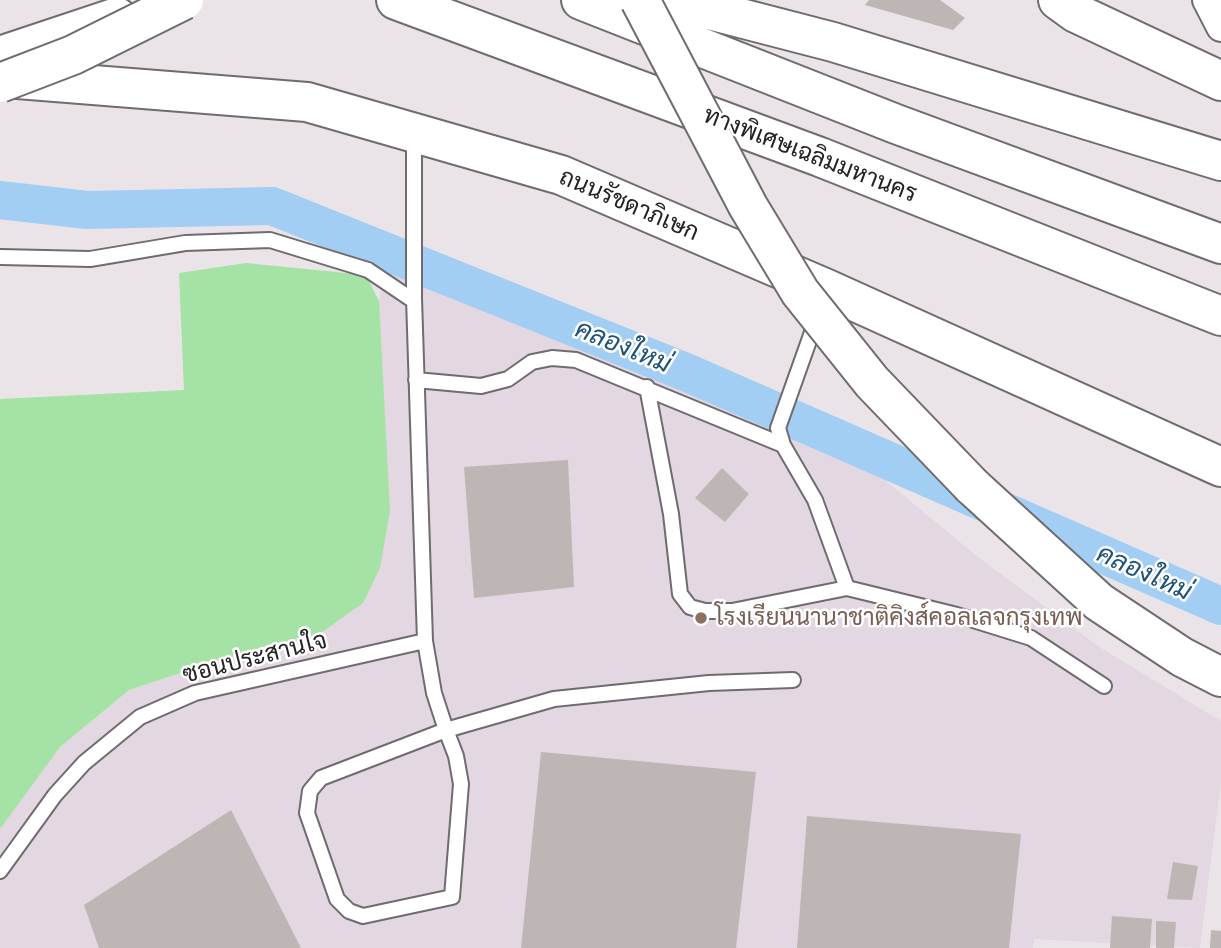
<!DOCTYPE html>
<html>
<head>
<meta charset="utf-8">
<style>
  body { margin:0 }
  canvas { display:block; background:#eae4e9 }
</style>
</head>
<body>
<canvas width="1221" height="948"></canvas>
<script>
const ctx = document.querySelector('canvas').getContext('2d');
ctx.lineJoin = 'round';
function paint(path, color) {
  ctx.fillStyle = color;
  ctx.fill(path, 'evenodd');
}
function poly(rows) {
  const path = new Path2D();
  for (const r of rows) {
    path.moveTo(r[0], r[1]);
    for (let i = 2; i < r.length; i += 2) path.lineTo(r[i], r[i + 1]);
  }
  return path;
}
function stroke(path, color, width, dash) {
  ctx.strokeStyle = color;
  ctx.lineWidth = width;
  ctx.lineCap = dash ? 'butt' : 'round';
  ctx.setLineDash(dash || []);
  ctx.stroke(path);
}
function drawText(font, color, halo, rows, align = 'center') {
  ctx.font = font + ' Cabin,Sarabun,sans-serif';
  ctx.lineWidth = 5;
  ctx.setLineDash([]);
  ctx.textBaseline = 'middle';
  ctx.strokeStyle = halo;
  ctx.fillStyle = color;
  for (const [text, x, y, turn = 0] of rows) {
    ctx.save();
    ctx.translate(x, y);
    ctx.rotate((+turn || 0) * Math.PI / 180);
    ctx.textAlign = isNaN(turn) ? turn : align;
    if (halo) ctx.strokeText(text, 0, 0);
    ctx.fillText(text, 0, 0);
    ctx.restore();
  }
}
paint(poly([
  [385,266,868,466,979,558,1101,648,1221,721,1221,782,1200,948,1034,939,1033,948,0,948,0,829,60,747,129,690,247,651,322,632]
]), '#e3d7e1');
paint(poly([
  [246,263,366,275,379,301,390,511,380,568,363,603,322,632,247,651,129,690,60,747,0,829,0,399,184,390,179,273]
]), '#a5e2a5');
stroke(poly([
  [0,200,87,210,272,206,688,373,1221,606]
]), '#a3cef4', 38);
paint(poly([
  [869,0,940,0,965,18,953,30,865,5],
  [568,460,574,587,474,598,464,467],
  [722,468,749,494,725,522,695,498],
  [541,752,756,772,736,948,521,948],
  [231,810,301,948,99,948,84,905],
  [807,816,1021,834,1009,948,797,948],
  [1173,862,1198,866,1192,900,1167,899],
  [1112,916,1152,919,1150,948,1110,948],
  [1156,921,1176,922,1174,948,1156,948],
  [1211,930,1221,931,1221,948,1210,948]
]), '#bdb6b5');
const service = poly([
  [414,136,414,298,425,641,434,693,446,730,456,756,461,784,452,897,363,916,349,911,337,899,307,813,310,791,321,778,446,730,554,699,709,683,793,680],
  [0,257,90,259,185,243,270,240,368,270,414,301],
  [816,321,778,428,783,445,815,500,847,588,957,615,1031,638,1104,686],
  [416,380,481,386,508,379,532,362,552,358,576,360,783,445],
  [647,387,671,514,680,594,690,607,705,611,732,611,847,588],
  [0,871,55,795,84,763,140,717,195,693,425,641]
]);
const minor = poly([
  [1207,0,1221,27]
]);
const secondary = poly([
  [1058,0,1076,13,1221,81],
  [5,78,307,102,561,175,827,289,1221,467]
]);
const motorway = poly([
  [396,0,820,157,1221,316],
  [581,0,896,124,1221,244],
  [671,0,833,42,1221,161],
  [0,56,117,17],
  [972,486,1099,602,1182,657,1221,677]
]);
stroke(service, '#6f6b6f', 18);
stroke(minor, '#6f6b6f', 32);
stroke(secondary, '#6f6b6f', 42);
stroke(motorway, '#6f6b6f', 42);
stroke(service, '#fff', 14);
stroke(minor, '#fff', 28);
stroke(secondary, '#fff', 38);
stroke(motorway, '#fff', 38);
const motorwayBridge = poly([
  [640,0,748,206,800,292,872,382,972,486],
  [0,83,73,55,184,0]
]);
stroke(motorwayBridge, '#6f6b6f', 42, []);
stroke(motorwayBridge, '#fff', 38);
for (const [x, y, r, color] of [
  [701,618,7,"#8d6e63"]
]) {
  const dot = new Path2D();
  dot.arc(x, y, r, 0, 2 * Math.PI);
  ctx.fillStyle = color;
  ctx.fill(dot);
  stroke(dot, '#fff', 2.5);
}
drawText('24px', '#242223', '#fff', [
  ["ทางพิเศษเฉลิมมหานคร",810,155,21],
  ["ถนนรัชดาภิเษก",629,205,23],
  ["ซอนประสานใจ",255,658,-14]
]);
drawText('24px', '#785e54', '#fff', [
  ["โรงเรียนนานาชาติคิงส์คอลเลจกรุงเทพ",715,618]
], 'left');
drawText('italic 26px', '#1d527b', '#fff', [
  ["คลองใหม่",623,347,22],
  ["คลองใหม่",1144,573,24]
]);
</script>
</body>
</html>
